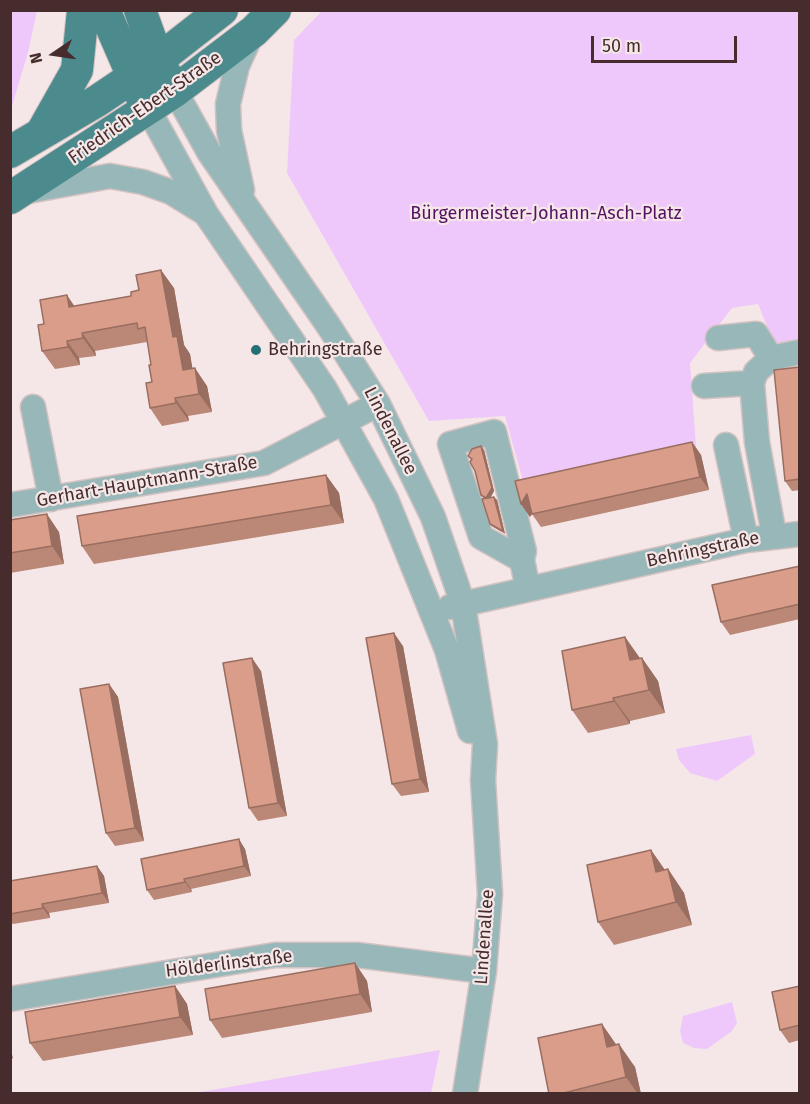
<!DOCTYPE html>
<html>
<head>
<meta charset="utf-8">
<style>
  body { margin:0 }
  #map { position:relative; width:810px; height:1104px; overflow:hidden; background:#f5e7e7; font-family:"Fira Sans",sans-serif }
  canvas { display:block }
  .frame { position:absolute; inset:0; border:12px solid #462c2c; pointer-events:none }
  .north { position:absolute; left:24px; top:24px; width:60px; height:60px; -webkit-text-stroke:4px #f5e7e7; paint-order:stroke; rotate:257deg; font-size:16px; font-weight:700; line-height:24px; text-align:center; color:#462c2c }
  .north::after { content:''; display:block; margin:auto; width:21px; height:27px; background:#462c2c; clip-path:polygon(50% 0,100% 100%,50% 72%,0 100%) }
  .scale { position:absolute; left:591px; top:36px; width:146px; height:27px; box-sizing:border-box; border:3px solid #462c2c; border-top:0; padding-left:8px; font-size:18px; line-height:21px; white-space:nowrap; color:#462c2c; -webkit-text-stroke:4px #f5e7e7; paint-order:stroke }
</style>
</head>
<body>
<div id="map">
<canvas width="810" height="1104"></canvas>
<div class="frame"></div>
<div class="north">N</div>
<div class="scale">50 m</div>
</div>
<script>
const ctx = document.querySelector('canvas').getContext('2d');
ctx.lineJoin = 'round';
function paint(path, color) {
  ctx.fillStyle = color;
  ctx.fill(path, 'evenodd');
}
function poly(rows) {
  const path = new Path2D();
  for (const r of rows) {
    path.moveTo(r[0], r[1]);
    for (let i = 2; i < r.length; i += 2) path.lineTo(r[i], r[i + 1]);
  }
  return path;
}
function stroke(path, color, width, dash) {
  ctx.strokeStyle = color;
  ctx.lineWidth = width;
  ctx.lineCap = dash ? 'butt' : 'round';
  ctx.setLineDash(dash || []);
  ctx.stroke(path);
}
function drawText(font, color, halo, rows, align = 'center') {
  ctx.font = font + ' "Fira Sans",sans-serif';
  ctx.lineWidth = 4.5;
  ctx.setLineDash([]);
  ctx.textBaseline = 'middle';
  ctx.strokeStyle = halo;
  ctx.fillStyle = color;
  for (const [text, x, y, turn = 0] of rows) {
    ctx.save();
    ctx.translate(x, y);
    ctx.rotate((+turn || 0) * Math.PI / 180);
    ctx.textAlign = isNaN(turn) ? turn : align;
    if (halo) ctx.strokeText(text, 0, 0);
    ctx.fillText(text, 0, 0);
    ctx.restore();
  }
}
paint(poly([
  [11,10,37,11,28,53,11,109],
  [322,11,799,11,799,342,774,343,758,304,732,308,690,363,696,447,524,485,505,416,429,421,287,173,294,40],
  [751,735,755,754,717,781,690,773,679,760,676,749],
  [732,1002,737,1023,732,1031,707,1049,694,1048,683,1043,680,1031,683,1016],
  [440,1050,431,1093,195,1093]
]), '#efc8fb');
const minor = poly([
  [175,91,209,152,330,328,378,404,433,517,463,604,485,744,483,780,490,894,484,971,465,1094],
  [148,109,206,214,325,389,386,499,447,650,470,731],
  [242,190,229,130,228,104,237,66,252,33],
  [28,191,110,176,143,182,171,192,205,213],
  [718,338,756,334,771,358],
  [704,386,752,383],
  [33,407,51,499],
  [726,445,746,540],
  [10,505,264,463,378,404],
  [774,535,757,442,752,383,756,372,771,358,800,352],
  [522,560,481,537,450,444,494,432,524,551,522,560,528,589],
  [450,607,746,540,800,534],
  [10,999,275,955,357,955,484,971]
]);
const major = poly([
  [104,10,141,95],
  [140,10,158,60,167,77],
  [42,132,77,70,83,10],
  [10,152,97,101,158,60,222,10],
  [10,198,175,91,254,31,275,10]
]);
stroke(minor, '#d2c2c2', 27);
stroke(major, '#d2c2c2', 34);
stroke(minor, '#97b7b8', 24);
stroke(major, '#4b8b8d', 32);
paint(poly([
  [174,288,184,345,190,354,192,368,207,386,212,412,188,416,189,421,162,426,150,408,152,382,151,365,148,343,147,342,95,351,96,356,79,358,80,365,55,369,42,351,44,324,75,306],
  [800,367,800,490,792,491,785,481],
  [692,442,701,455,709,490,541,527,532,514,530,517,521,504],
  [484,450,494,491,490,498,497,500,505,534,493,527,490,524,484,499,481,495,475,471,471,460,468,456],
  [326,475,339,493,344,523,94,564,82,546],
  [10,520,59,532,64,564,10,573],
  [800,566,800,619,730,635,721,622],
  [625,637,640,658,642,658,658,681,665,713,630,721,630,724,588,733,572,710],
  [403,646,429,792,401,796,392,784],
  [261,671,287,816,258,821,249,808],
  [109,684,118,697,144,841,115,846,106,833],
  [245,849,251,876,191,889,192,892,154,900,147,890],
  [651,850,665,870,668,869,684,893,692,925,614,945,598,922],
  [97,866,104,876,109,903,49,913,50,918,13,924,10,921,10,881],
  [355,963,367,981,372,1012,222,1038,210,1020],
  [175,986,187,1004,193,1035,43,1061,30,1043],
  [800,986,800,1040,789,1043,780,1030],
  [616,1044,635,1067,641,1094,549,1094]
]), '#bb8777');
paint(poly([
  [161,270,174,288,184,345,190,354,196,388,183,370,173,337],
  [67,295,79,313,69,307],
  [82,333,95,351,96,356,83,338],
  [67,341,79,358,80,365,68,347],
  [195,368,207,386,212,412,199,394],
  [175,398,188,416,189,421,176,403],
  [692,442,701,455,709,490,700,477],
  [481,446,484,450,494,491,488,502,486,498],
  [326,475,339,493,344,523,331,505],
  [527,494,536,507,530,517,521,504],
  [494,497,497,500,505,534,503,531],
  [47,514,59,532,64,564,52,546],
  [394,633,403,646,429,792,420,779],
  [625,637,641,660,630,660],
  [252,658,261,671,287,816,278,803],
  [642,658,658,681,665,713,649,690],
  [109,684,118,697,144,841,135,828],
  [613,698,630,721,630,724,614,701],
  [239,839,245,849,251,876,244,866],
  [651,850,667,873,656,872],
  [97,866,104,876,109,903,102,893],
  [668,869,684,893,692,925,676,902],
  [184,879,191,889,192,892,185,882],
  [42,904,49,913,50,918,43,908],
  [355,963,367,981,372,1012,360,994],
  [175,986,187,1004,193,1035,180,1017],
  [602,1024,618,1047,607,1047],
  [619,1044,635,1067,641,1094,638,1094,626,1077],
  [10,1045,13,1059,10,1056]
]), '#996e61');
const building = poly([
  [161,270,173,337,177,336,183,370,195,368,199,394,175,398,176,403,150,408,146,383,152,382,149,365,151,365,145,327,138,329,137,323,82,333,83,338,67,341,68,347,42,351,38,325,44,324,40,300,67,295,69,307,131,296,131,292,139,290,136,275,161,270],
  [800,367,800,479,785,481,774,370,800,367],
  [692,442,700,477,532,514,527,494,521,504,515,481,692,442],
  [481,446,492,488,486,498,481,495,475,471,470,462,472,459,468,456,472,449,481,446],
  [326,475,331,505,82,546,77,516,326,475],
  [494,497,503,531,490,524,482,499,494,497],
  [47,514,52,546,10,553,10,520,47,514],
  [800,566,800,604,721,622,712,585,800,566],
  [394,633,420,779,392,784,366,638,394,633],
  [625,637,630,660,642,658,649,690,613,698,614,701,572,710,562,651,625,637],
  [252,658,278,803,249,808,223,663,252,658],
  [109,684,135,828,106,833,80,689,109,684],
  [239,839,244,866,184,879,185,882,147,890,141,859,239,839],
  [651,850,656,872,668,869,676,902,598,922,587,865,651,850],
  [97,866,102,893,42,904,43,908,10,914,10,881,97,866],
  [355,963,360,994,210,1020,205,989,355,963],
  [175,986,180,1017,30,1043,25,1012,175,986],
  [800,986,800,1025,780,1030,772,992,800,986],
  [602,1024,607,1047,619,1044,626,1077,560,1094,549,1094,538,1038,602,1024]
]);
paint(building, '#da9d8a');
stroke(building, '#996e61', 1.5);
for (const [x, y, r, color] of [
  [256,350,6,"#257073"]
]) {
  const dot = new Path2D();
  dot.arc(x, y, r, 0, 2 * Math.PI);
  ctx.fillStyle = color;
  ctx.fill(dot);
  stroke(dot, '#f5e7e7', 2);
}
drawText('18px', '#462c2c', '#f5e7e7', [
  ["Friedrich-Ebert-Straße",145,108,-35],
  ["Lindenallee",390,431,63],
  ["Gerhart-Hauptmann-Straße",147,482,-10],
  ["Behringstraße",703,550,-12],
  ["Lindenallee",485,937,-86],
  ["Hölderlinstraße",229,964,-7]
]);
drawText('18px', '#541164', '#f5e7e7', [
  ["Bürgermeister-Johann-Asch-Platz",546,214]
]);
drawText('18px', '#462c2c', '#f5e7e7', [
  ["Behringstraße",268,350]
], 'left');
</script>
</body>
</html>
